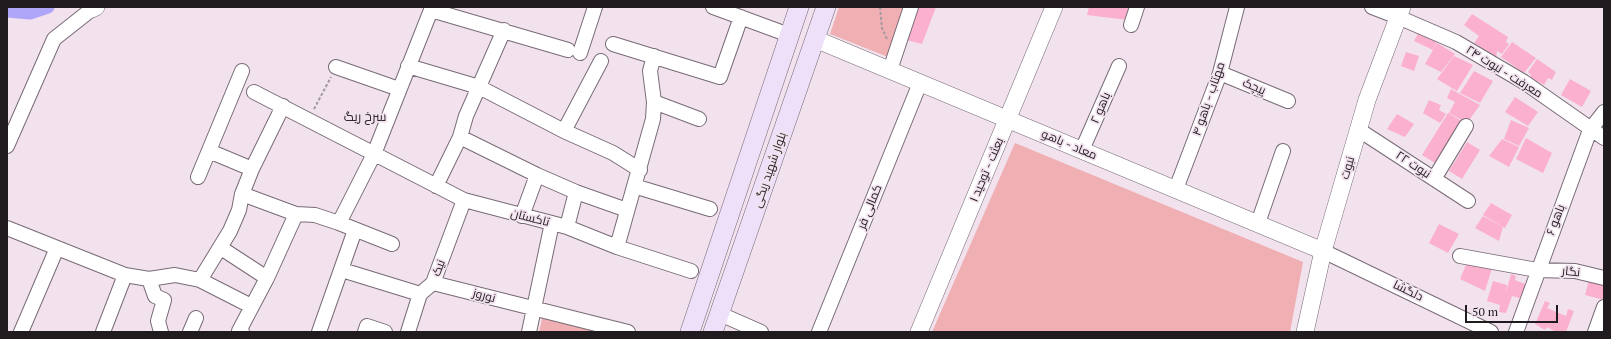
<!DOCTYPE html>
<html>
<head>
<meta charset="utf-8">
<style>
  body { margin:0 }
  #map { position:relative; width:1611px; height:339px; overflow:hidden; background:#f1e2ee; font-family:"PT Serif",serif }
  canvas { display:block }
  .frame { position:absolute; inset:0; border:8px solid #201b1f; pointer-events:none }
  .scale { position:absolute; left:1465px; top:305px; width:93px; height:18px; box-sizing:border-box; border:2px solid #201b1f; border-top:0; padding-left:5px; font-size:12px; line-height:14px; white-space:nowrap; color:#201b1f; -webkit-text-stroke:3px #f1e2ee; paint-order:stroke }
</style>
</head>
<body>
<div id="map">
<canvas width="1611" height="339"></canvas>
<div class="frame"></div>
<div class="scale">50 m</div>
</div>
<script>
const ctx = document.querySelector('canvas').getContext('2d');
ctx.lineJoin = 'round';
function paint(path, color) {
  ctx.fillStyle = color;
  ctx.fill(path, 'evenodd');
}
function poly(rows) {
  const path = new Path2D();
  for (const r of rows) {
    path.moveTo(r[0], r[1]);
    for (let i = 2; i < r.length; i += 2) path.lineTo(r[i], r[i + 1]);
  }
  return path;
}
function stroke(path, color, width, dash) {
  ctx.strokeStyle = color;
  ctx.lineWidth = width;
  ctx.lineCap = dash ? 'butt' : 'round';
  ctx.setLineDash(dash || []);
  ctx.stroke(path);
}
function drawText(font, color, halo, rows, align = 'center') {
  ctx.font = font + ' "PT Serif",Cairo,serif';
  ctx.lineWidth = 3.5;
  ctx.setLineDash([]);
  ctx.textBaseline = 'middle';
  ctx.strokeStyle = halo;
  ctx.fillStyle = color;
  for (const [text, x, y, turn = 0] of rows) {
    ctx.save();
    ctx.translate(x, y);
    ctx.rotate((+turn || 0) * Math.PI / 180);
    ctx.textAlign = isNaN(turn) ? turn : align;
    if (halo) ctx.strokeText(text, 0, 0);
    ctx.fillText(text, 0, 0);
    ctx.restore();
  }
}
paint(poly([
  [839,7,911,7,893,59,830,34],
  [1015,143,1303,262,1290,332,932,332],
  [543,315,598,328,597,332,539,332]
]), '#f0afb2');
stroke(poly([
  [7,11,30,13,48,7]
]), '#b0a6f9', 13);
paint(poly([
  [918,7,936,7,922,44,906,40],
  [1089,7,1131,7,1128,20,1087,15],
  [1472,14,1508,37,1506,42,1509,44,1502,54,1497,51,1496,58,1474,43,1479,36,1464,25],
  [1418,33,1437,42,1433,50,1414,41],
  [1512,42,1536,58,1524,73,1501,57],
  [1437,43,1455,54,1441,72,1425,64],
  [1406,52,1419,56,1414,71,1401,66],
  [1454,56,1473,65,1457,91,1437,79],
  [1537,59,1556,72,1552,80,1548,78,1544,85,1537,81,1536,83,1529,79,1531,75,1528,72],
  [1474,71,1493,81,1480,103,1460,93],
  [1570,79,1591,91,1582,107,1561,95],
  [1451,89,1480,105,1467,123,1449,113,1455,102,1447,98],
  [1515,97,1538,112,1528,126,1505,112],
  [1429,100,1441,105,1439,110,1446,114,1440,123,1423,113],
  [1448,113,1465,123,1440,166,1422,155],
  [1397,114,1414,124,1405,137,1387,129],
  [1511,120,1529,128,1519,146,1504,139],
  [1526,138,1552,153,1543,173,1516,159],
  [1502,139,1519,147,1509,167,1489,156],
  [1467,142,1480,150,1462,179,1449,171],
  [1491,203,1512,215,1505,228,1483,215],
  [1483,216,1503,227,1499,241,1475,228],
  [1439,224,1459,234,1448,253,1429,243],
  [1468,260,1492,268,1485,291,1460,279],
  [1511,274,1516,276,1515,280,1530,286,1526,300,1512,296,1506,313,1499,312,1500,305,1487,301,1493,281,1507,285,1506,292],
  [1589,280,1604,285,1604,300,1585,295],
  [1545,301,1550,303,1547,308,1566,316,1568,309,1574,311,1566,332,1556,332,1547,327,1545,330,1535,324]
]), '#fbb0ce');
const minor = poly([
  [713,7,789,35],
  [1372,7,1398,17,1456,42,1524,82,1604,138],
  [1131,25,1137,7],
  [613,44,720,77,741,17],
  [580,53,595,7],
  [408,66,479,87,564,131,613,153,640,170],
  [336,67,399,89],
  [890,70,911,7],
  [1220,73,1288,101],
  [254,92,464,200,567,227,617,247,691,271],
  [654,102,699,119],
  [1359,130,1468,201],
  [564,131,601,61],
  [460,137,537,175,576,192,627,210],
  [7,146,54,39,92,9],
  [1082,150,1119,66],
  [209,151,252,169],
  [198,177,242,71],
  [1434,179,1466,126],
  [436,186,460,137,466,116,504,30],
  [634,186,710,209],
  [1176,189,1220,73,1237,7],
  [242,194,296,214,315,215,339,223,392,244],
  [522,216,537,175],
  [339,223,374,154,431,10,568,50],
  [1258,223,1283,151],
  [567,227,576,192],
  [7,228,125,275,149,279,175,275,200,280,251,306],
  [617,247,653,119,654,102,650,71,654,56],
  [221,248,267,278],
  [1323,251,1491,332],
  [1460,256,1537,270,1575,271,1604,278],
  [342,270,420,294],
  [149,279,155,296,164,300,158,321,161,332],
  [200,280,230,231,239,210,242,194,252,169,283,106],
  [433,283,628,332],
  [720,314,761,332],
  [21,332,57,248],
  [103,332,125,275],
  [190,332,196,318],
  [242,332,239,331,267,278,296,214],
  [319,332,355,230],
  [365,332,367,326,385,332],
  [408,332,420,294,433,283,464,200],
  [529,332,552,223],
  [819,332,920,83],
  [1516,332,1590,130,1604,112],
  [1595,332,1604,307]
]);
const tertiary = poly([
  [92,9,96,7],
  [815,39,1323,251],
  [919,332,1054,7],
  [1305,332,1323,251,1367,100,1402,7]
]);
const secondary = poly([
  [690,332,799,7],
  [713,332,826,7]
]);
stroke(minor, '#786b76', 16);
stroke(tertiary, '#786b76', 18);
stroke(secondary, '#786b76', 20);
stroke(poly([
  [880,7,882,28,887,39],
  [314,109,331,77]
]), '#a498a1', 2, [3, 2]);
stroke(minor, '#fff', 14);
stroke(tertiary, '#fff', 17);
stroke(secondary, '#eee0f9', 19);
drawText('12px', '#201b1f', '#f1e2ee', [
  ["معرفت - نبوت ۲۴",1504,72,32],
  ["پیچک",1254,87,23],
  ["مهتاب - باهو ۴",1209,99,-71],
  ["باهو ۲",1101,108,-67],
  ["معاد - باهو",1069,145,23],
  ["نبوت ۲۲",1413,165,33],
  ["نبوت",1348,168,-74],
  ["بلوار شهید ریگی",770,170,-71],
  ["بعثت - توحید ۱",987,170,-67],
  ["کمالی فر",870,207,-68],
  ["تاکستان",530,218,14],
  ["باهو ۶",1556,220,-69],
  ["نیک",439,268,-69],
  ["نگار",1571,272,6],
  ["دلگشا",1408,291,26],
  ["نوروز",484,296,15]
]);
drawText('13px', '#322730', '#f1e2ee', [
  ["سرخ ریگ",365,117]
]);
</script>
</body>
</html>
